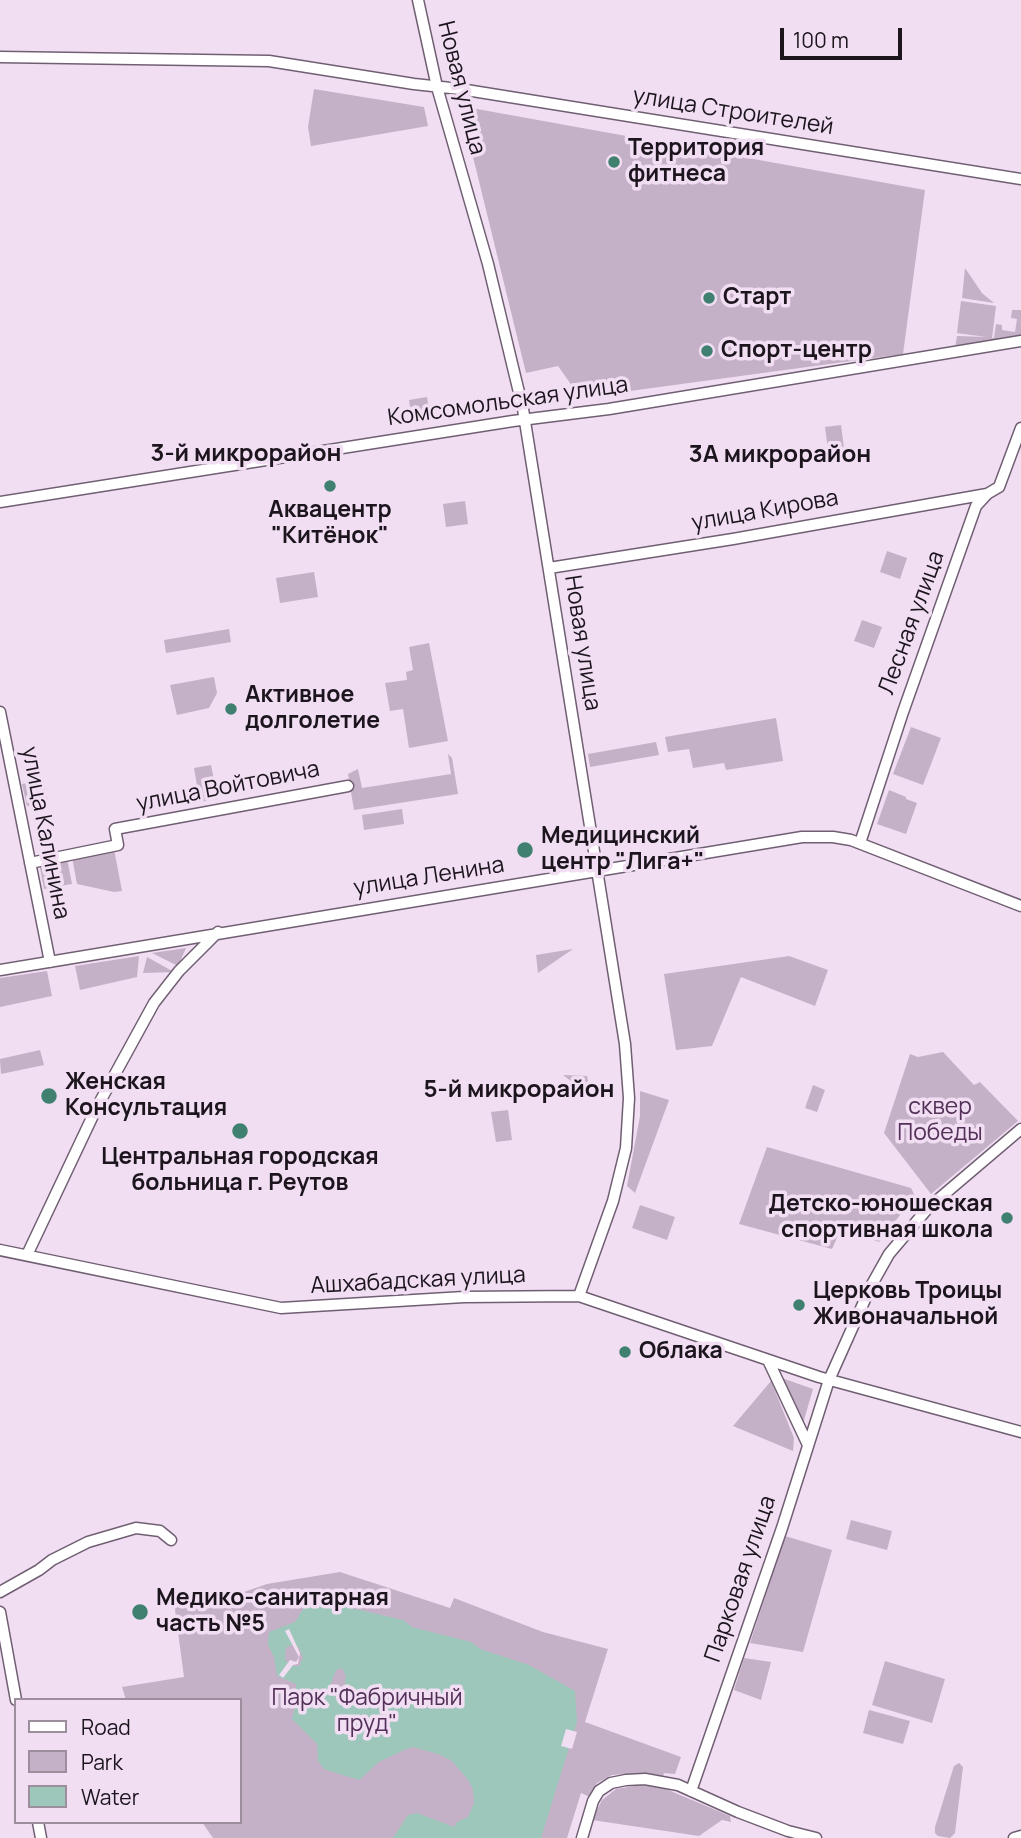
<!DOCTYPE html>
<html>
<head>
<meta charset="utf-8">
<style>
  body { margin:0 }
  #map { position:relative; width:1021px; height:1838px; overflow:hidden; background:#f1def3; font-family:Manrope,sans-serif }
  canvas { display:block }
  .legend { position:absolute; left:14px; top:1698px; width:228px; height:126px; box-sizing:border-box; background:#f1def3; border:2px solid #9c8e9d; margin:0; padding:9px 12px; list-style:none; font-size:21px; color:#1c151d }
  .legend li { display:flex; align-items:center; gap:14px; height:35px }
  .legend b { width:35px; border:2px solid #9c8e9d }
  .scale { position:absolute; left:780px; top:28px; width:122px; height:32px; box-sizing:border-box; border:4px solid #1c151d; border-top:0; padding-left:9px; font-size:21px; line-height:24px; white-space:nowrap; color:#1c151d; -webkit-text-stroke:5px #f1def3; paint-order:stroke }
</style>
</head>
<body>
<div id="map">
<canvas width="1021" height="1838"></canvas>
<ul class="legend">
<li><b style="height:9px;background:#fff"></b>Road</li>
<li><b style="height:19px;background:#c5b1c7"></b>Park</li>
<li><b style="height:19px;background:#9dc7ba"></b>Water</li>
</ul>
<div class="scale">100 m</div>
</div>
<script>
const ctx = document.querySelector('canvas').getContext('2d');
ctx.lineJoin = 'round';
function paint(path, color) {
  ctx.fillStyle = color;
  ctx.fill(path, 'evenodd');
}
function poly(rows) {
  const path = new Path2D();
  for (const r of rows) {
    path.moveTo(r[0], r[1]);
    for (let i = 2; i < r.length; i += 2) path.lineTo(r[i], r[i + 1]);
  }
  return path;
}
function stroke(path, color, width, dash) {
  ctx.strokeStyle = color;
  ctx.lineWidth = width;
  ctx.lineCap = dash ? 'butt' : 'round';
  ctx.setLineDash(dash || []);
  ctx.stroke(path);
}
function drawText(font, color, halo, rows, align = 'center') {
  ctx.font = font + ' Manrope,sans-serif';
  ctx.lineWidth = 7;
  ctx.setLineDash([]);
  ctx.textBaseline = 'middle';
  ctx.strokeStyle = halo;
  ctx.fillStyle = color;
  for (const [text, x, y, turn = 0] of rows) {
    ctx.save();
    ctx.translate(x, y);
    ctx.rotate((+turn || 0) * Math.PI / 180);
    ctx.textAlign = isNaN(turn) ? turn : align;
    if (halo) ctx.strokeText(text, 0, 0);
    ctx.fillText(text, 0, 0);
    ctx.restore();
  }
}
paint(poly([
  [314,89,424,107,428,126,311,146,308,127],
  [477,109,925,190,903,354,571,399,570,383,558,366,526,373,462,112],
  [965,268,982,293,994,303,962,298],
  [961,301,996,306,992,338,994,338,996,324,1002,325,1002,330,1015,332,1017,319,1011,318,1012,310,1021,310,1021,336,955,348,957,336,986,337,957,333],
  [427,397,431,420,412,423,409,400],
  [841,425,844,448,828,450,825,427],
  [465,501,468,524,446,527,443,504],
  [887,551,907,558,900,579,880,572],
  [314,572,318,597,280,603,276,578],
  [862,620,882,627,874,648,854,641],
  [229,629,231,642,166,653,164,640],
  [429,643,448,741,409,748,403,709,390,711,385,683,407,680,406,672,413,670,409,647],
  [214,677,217,693,209,708,177,715,170,685],
  [776,718,783,761,726,770,724,763,693,768,689,749,668,752,665,737],
  [911,727,941,738,923,785,893,774],
  [656,742,659,755,590,767,588,754],
  [448,754,452,758,458,794,354,810,348,774,358,769,362,788,451,774],
  [211,765,218,799,200,802,194,768],
  [43,780,48,802,27,806,22,784],
  [889,790,906,797,906,799,917,803,906,834,877,824],
  [402,809,404,824,364,830,362,815],
  [114,849,122,891,114,892,77,884,72,857],
  [67,858,72,884,44,889,39,863],
  [186,948,178,966,152,953],
  [573,949,538,973,536,955],
  [139,956,137,977,80,990,75,966],
  [789,956,828,970,815,1006,741,977,712,1046,676,1050,664,974],
  [147,957,174,972,143,973],
  [47,971,52,996,0,1007,0,978],
  [40,1050,44,1065,1,1074,0,1059],
  [943,1052,974,1085,980,1082,1018,1121,931,1194,884,1133,910,1054,918,1057],
  [563,1075,587,1076,588,1082,613,1084,614,1089,576,1085],
  [813,1085,825,1090,817,1112,805,1108],
  [640,1091,669,1100,635,1193,627,1186,640,1116],
  [508,1110,512,1140,496,1142,491,1112],
  [767,1147,911,1188,915,1196,879,1242,860,1235,853,1237,849,1231,841,1229,832,1249,739,1224],
  [640,1205,675,1217,667,1240,632,1228],
  [779,1377,813,1389,802,1427],
  [771,1381,794,1438,793,1451,733,1426],
  [851,1520,892,1531,887,1550,846,1539],
  [785,1536,832,1550,803,1652,750,1643],
  [340,1572,450,1608,454,1598,543,1632,608,1649,585,1722,681,1757,675,1774,664,1773,663,1777,637,1773,612,1775,597,1783,590,1797,581,1793,567,1838,213,1838,202,1822,240,1822,240,1700,126,1700,122,1687,184,1677,173,1595,200,1595,200,1603,241,1600,241,1593,267,1584],
  [744,1658,771,1662,761,1700,734,1690],
  [885,1661,945,1679,932,1723,872,1705],
  [869,1710,910,1721,903,1744,863,1733],
  [959,1763,963,1767,955,1833,950,1838,938,1836,935,1833,935,1827,954,1766],
  [648,1784,661,1787,730,1816,731,1822,722,1820,699,1836,592,1820,602,1800,616,1789]
]), '#c5b1c7');
paint(poly([
  [317,1600,403,1620,412,1627,471,1642,480,1649,529,1665,575,1691,577,1722,541,1838,393,1838,408,1815,417,1813,454,1827,457,1822,468,1817,474,1803,473,1790,469,1781,452,1761,438,1754,413,1747,404,1750,379,1762,359,1780,324,1769,318,1761,317,1744,292,1719,296,1704,296,1684,277,1676,274,1657,268,1645,269,1632,295,1622,303,1609],
  [294,1644,299,1648,303,1658,299,1666,290,1666,285,1659,286,1648],
  [342,1668,346,1676,342,1700,328,1692,336,1670]
]), '#9dc7ba');
paint(poly([
  [289,1629,300,1653,298,1664,293,1665,283,1678,279,1675,290,1660,296,1662,299,1657,285,1631],
  [566,1729,577,1732,572,1749,561,1746]
]), '#f1def3');
const minor = poly([
  [418,0,437,87,488,264,523,409,625,1044,629,1098,626,1148,613,1201,579,1296],
  [0,57,269,61,414,84,460,89,1021,179],
  [0,502,513,421,609,409,1021,341],
  [549,568,733,539,987,494],
  [0,712,50,962],
  [860,843,903,712,976,506,987,494,999,487,1021,428],
  [30,863,118,845,115,829,348,786],
  [0,970,802,837,833,837,851,840,1021,906],
  [0,1250,281,1308,464,1297,579,1296,819,1377,1021,1432],
  [27,1255,97,1107,154,1003,179,971,218,932],
  [768,1360,808,1445],
  [0,1592,39,1570,52,1560,88,1542,136,1528,160,1531,171,1540],
  [0,1612,16,1700],
  [691,1791,782,1528,829,1380,871,1286,889,1254,928,1208,1021,1129],
  [38,1822,41,1838],
  [582,1838,593,1801,599,1791,611,1783,626,1780,645,1779,678,1785,738,1812,788,1831,816,1838],
  [1014,1838,1021,1836]
]);
stroke(minor, '#705f72', 13);
stroke(minor, '#fff', 10);
for (const [x, y, r, color] of [
  [614,162,7,"#408070"],
  [709,298,7,"#408070"],
  [707,351,7,"#408070"],
  [330,486,7,"#408070"],
  [231,709,7,"#408070"],
  [525,850,9,"#408070"],
  [49,1096,9,"#408070"],
  [240,1131,9,"#408070"],
  [1007,1218,7,"#408070"],
  [799,1305,7,"#408070"],
  [625,1352,7,"#408070"],
  [140,1612,9,"#408070"]
]) {
  const dot = new Path2D();
  dot.arc(x, y, r, 0, 2 * Math.PI);
  ctx.fillStyle = color;
  ctx.fill(dot);
  stroke(dot, '#f1def3', 2.5);
}
drawText('23px', '#1c151d', '#f1def3', [
  ["Новая улица",461,88,76],
  ["улица Строителей",733,112,9],
  ["Комсомольская улица",508,402,-8],
  ["улица Кирова",765,511,-10],
  ["Лесная улица",912,623,-70],
  ["Новая улица",582,643,81],
  ["улица Войтовича",228,787,-11],
  ["улица Калинина",45,833,79],
  ["улица Ленина",429,877,-9],
  ["Ашхабадская улица",418,1281,-3],
  ["Парковая улица",741,1579,-71]
]);
drawText('bold 23px', '#1c151d', '#f1def3', [
  ["Территория",628,149],
  ["фитнеса",628,175],
  ["Старт",723,298],
  ["Спорт-центр",721,351],
  ["Аквацентр",330,511,"center"],
  ["\"Китёнок\"",330,537,"center"],
  ["Активное",245,696],
  ["долголетие",245,722],
  ["Медицинский",541,837],
  ["центр \"Лига+\"",541,863],
  ["Женская",65,1083],
  ["Консультация",65,1109],
  ["Центральная городская",240,1158,"center"],
  ["больница г. Реутов",240,1184,"center"],
  ["Детско-юношеская",993,1205,"right"],
  ["спортивная школа",993,1231,"right"],
  ["Церковь Троицы",813,1292],
  ["Живоначальной",813,1318],
  ["Облака",639,1352],
  ["Медико-санитарная",156,1599],
  ["часть №5",156,1625]
], 'left');
drawText('23px', '#533058', '#f1def3', [
  ["сквер",940,1108],
  ["Победы",940,1134],
  ["Парк \"Фабричный",367,1699],
  ["пруд\"",367,1725]
]);
drawText('bold 24px', '#1c151d', '#f1def3', [
  ["3-й микрорайон",246,454],
  ["3А микрорайон",780,455],
  ["5-й микрорайон",519,1090]
]);
</script>
</body>
</html>
